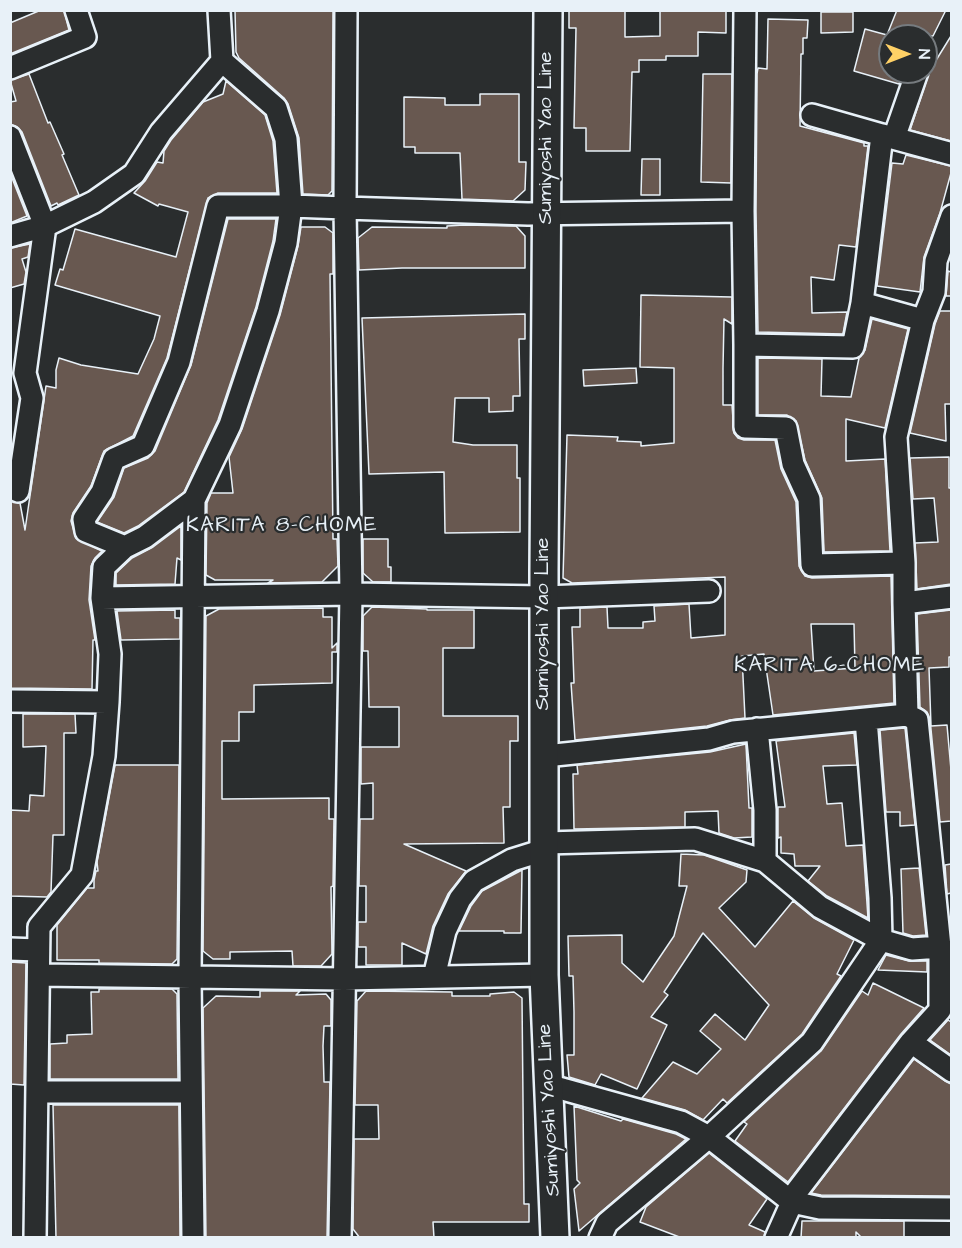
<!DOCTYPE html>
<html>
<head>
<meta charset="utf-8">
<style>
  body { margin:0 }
  #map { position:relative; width:962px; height:1248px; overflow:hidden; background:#2a2d2e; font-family:"Architects Daughter",sans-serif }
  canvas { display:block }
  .frame { position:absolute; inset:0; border:12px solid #e8f1f8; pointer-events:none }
  .north { position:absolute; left:878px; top:24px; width:60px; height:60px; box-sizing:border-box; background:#2a2d2e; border:2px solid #767b7f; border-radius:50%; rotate:90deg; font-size:16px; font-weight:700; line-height:24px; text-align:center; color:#e8f1f8 }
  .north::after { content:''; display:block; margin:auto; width:21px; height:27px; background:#ffd166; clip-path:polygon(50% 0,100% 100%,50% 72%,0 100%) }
</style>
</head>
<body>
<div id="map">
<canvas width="962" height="1248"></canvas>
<div class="frame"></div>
<div class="north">N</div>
</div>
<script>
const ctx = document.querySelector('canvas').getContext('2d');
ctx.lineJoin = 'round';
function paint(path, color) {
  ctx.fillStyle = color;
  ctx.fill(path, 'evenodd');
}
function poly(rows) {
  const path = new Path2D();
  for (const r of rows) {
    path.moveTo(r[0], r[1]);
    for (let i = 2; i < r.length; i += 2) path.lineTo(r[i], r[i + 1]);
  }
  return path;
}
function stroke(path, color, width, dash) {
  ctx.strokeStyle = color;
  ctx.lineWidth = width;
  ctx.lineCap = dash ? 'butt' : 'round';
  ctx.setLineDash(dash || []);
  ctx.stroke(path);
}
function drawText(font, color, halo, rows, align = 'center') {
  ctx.font = font + ' "Architects Daughter",sans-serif';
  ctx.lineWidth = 4.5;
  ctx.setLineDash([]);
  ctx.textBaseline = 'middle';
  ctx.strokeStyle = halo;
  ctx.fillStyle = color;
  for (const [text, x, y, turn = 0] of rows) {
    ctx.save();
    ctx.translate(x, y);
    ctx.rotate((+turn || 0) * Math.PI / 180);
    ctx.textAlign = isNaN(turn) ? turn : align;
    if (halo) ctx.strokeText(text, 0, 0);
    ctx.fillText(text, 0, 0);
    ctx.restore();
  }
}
const building = poly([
  [41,10,64,10,69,30,10,54,10,23,41,10],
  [235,10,333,10,332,191,328,195,303,194,299,138,288,104,284,98,239,58,236,52,235,10],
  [569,10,625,10,625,37,660,36,660,10,726,10,726,33,698,32,698,56,666,56,666,60,639,60,639,72,632,72,630,151,586,151,586,128,574,128,576,28,569,28,569,10],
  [897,10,946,10,933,36,890,36,890,72,903,72,899,84,854,71,865,29,887,35,897,10],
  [821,12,853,12,853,32,821,33,821,12],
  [768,19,808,20,807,38,803,38,803,54,801,54,800,126,864,143,864,146,868,146,856,247,839,245,834,280,811,277,812,313,847,312,843,334,758,332,756,211,757,74,758,68,767,69,768,19],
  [951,36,951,141,910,130,930,70,951,36],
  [29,74,48,123,50,122,64,154,62,155,79,195,58,205,57,203,51,206,22,132,17,127,10,124,10,102,16,101,10,80,29,74],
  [703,74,732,74,731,183,701,182,703,74],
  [226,81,265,115,273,141,277,193,218,193,208,198,167,358,133,436,104,451,91,486,73,513,71,521,76,538,102,551,95,558,91,566,89,600,95,640,93,640,92,689,10,688,10,501,20,503,25,530,46,386,56,388,56,370,59,358,81,365,138,374,154,339,160,316,55,285,60,269,63,270,75,229,176,257,188,212,159,204,158,206,134,193,145,181,157,162,163,163,164,151,171,140,203,102,223,94,226,81],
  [480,94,519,94,519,162,526,162,525,190,513,201,462,199,460,153,415,153,415,147,404,147,404,97,445,98,445,105,480,105,480,94],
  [906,155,951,166,951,173,940,213,924,257,920,292,877,286,892,163,903,164,906,155],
  [642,159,660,159,660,195,641,195,642,159],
  [10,173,27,216,10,223,10,173],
  [228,219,276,219,273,241,256,307,218,420,184,492,138,526,124,533,97,522,114,497,124,468,148,458,155,451,191,365,228,219],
  [464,225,516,226,525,236,525,268,402,268,359,270,358,238,372,227,447,228,447,226,464,225],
  [301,227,325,227,333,233,333,274,330,274,333,539,337,539,338,566,322,582,268,583,273,580,215,580,206,575,207,503,211,493,233,493,229,457,242,429,280,315,298,246,301,227],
  [30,244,28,257,22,259,26,272,24,284,10,288,10,248,30,244],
  [948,271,951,272,951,296,946,296,948,271],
  [641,295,732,297,732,324,724,319,723,368,723,405,732,405,734,433,738,438,744,440,775,440,781,469,796,502,799,566,805,576,812,578,891,576,894,703,773,715,764,654,742,656,745,718,730,720,707,726,575,740,571,683,574,683,572,627,580,627,580,608,607,607,608,628,643,628,643,622,655,621,654,606,689,604,691,638,725,635,725,577,572,583,563,578,567,435,618,437,617,441,641,442,641,446,674,443,674,368,640,367,641,295],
  [811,624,854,624,855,668,814,671,811,624],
  [940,311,951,311,951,404,945,404,946,441,910,433,935,324,940,311],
  [525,314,525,339,519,339,520,396,513,396,513,411,489,412,489,398,455,398,453,442,473,445,517,445,517,478,520,478,520,532,445,533,444,472,369,474,362,318,525,314],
  [872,319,908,329,885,428,846,419,846,461,885,459,890,551,824,552,822,498,805,460,796,421,787,415,758,415,758,358,822,359,821,396,851,397,859,358,865,350,872,319],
  [636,368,637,383,584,386,583,370,636,368],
  [949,457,949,488,951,488,951,584,917,589,915,543,938,542,934,498,913,499,910,458,949,457],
  [181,526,181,560,177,558,175,584,116,585,116,573,132,558,153,547,181,526],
  [363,539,388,539,388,567,391,567,391,582,373,582,363,573,363,539],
  [372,607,427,609,427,610,474,610,474,648,443,648,443,716,518,716,518,741,510,741,510,807,503,807,504,843,404,844,466,871,448,894,433,926,426,954,402,943,402,965,366,965,366,947,358,947,358,922,366,922,366,886,359,886,360,819,373,819,373,783,361,784,361,747,399,747,399,707,369,707,368,651,363,651,363,616,372,607],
  [323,608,323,617,332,617,332,648,337,643,337,652,332,652,332,683,254,685,254,712,239,712,239,741,222,741,222,799,329,798,329,819,334,819,333,886,331,887,332,954,321,966,293,966,292,951,230,952,230,959,213,959,203,951,206,616,219,609,323,608],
  [175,610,175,618,180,618,180,639,121,640,117,611,175,610],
  [951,610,951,657,949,657,949,667,929,668,931,726,947,725,951,770,951,821,940,822,930,719,927,712,920,707,917,614,951,610],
  [23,714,75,714,76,733,64,733,64,835,53,835,51,892,47,897,10,896,10,810,29,811,30,795,44,796,46,746,23,747,23,714],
  [905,728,915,825,900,826,900,812,886,812,880,730,905,728],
  [854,733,857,765,823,766,827,804,842,803,846,846,863,845,868,918,827,896,808,881,820,866,795,866,794,854,781,853,781,837,778,838,778,807,785,807,776,741,854,733],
  [746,744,749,808,752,808,752,837,734,838,719,833,718,811,685,812,685,827,574,829,573,774,578,774,577,765,710,752,746,744],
  [115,765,179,765,177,959,172,964,99,963,99,960,57,960,57,925,87,888,94,888,94,880,96,871,98,871,97,862,115,765],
  [681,854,704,855,747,870,746,882,719,908,755,947,793,901,814,918,854,940,837,974,841,976,802,1034,727,1103,723,1099,703,1120,685,1110,642,1098,673,1062,697,1074,721,1049,700,1031,715,1014,745,1040,769,1005,703,933,664,992,668,995,651,1017,667,1025,637,1089,601,1074,595,1085,569,1077,567,1055,574,1055,574,1012,573,976,569,976,568,936,622,935,622,963,643,982,674,936,687,886,679,886,681,854],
  [951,864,951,893,947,894,945,865,951,864],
  [919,868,926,935,913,936,903,933,901,869,919,868],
  [522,870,521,933,504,933,504,931,459,931,471,906,482,891,522,870],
  [886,955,909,961,927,961,927,972,878,970,886,955],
  [10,962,26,963,24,1085,10,1084,10,962],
  [873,983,924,1008,901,1034,788,1182,735,1141,747,1124,744,1122,821,1051,862,991,868,995,873,983],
  [99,989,172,989,177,994,178,1079,50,1079,50,1044,67,1043,67,1035,92,1034,91,992,99,992,99,989],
  [260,991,300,991,296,995,326,994,331,1000,331,1026,324,1026,323,1046,324,1082,330,1082,327,1238,206,1238,203,1008,216,996,260,997,260,991],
  [366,991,452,992,452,996,490,996,490,994,514,992,522,998,524,1204,529,1204,529,1222,433,1222,434,1238,360,1238,353,1229,354,1139,379,1139,378,1105,355,1105,357,1001,366,991],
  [948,1020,951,1022,951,1055,930,1040,948,1020],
  [914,1059,945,1081,951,1084,951,1196,821,1195,811,1193,914,1059],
  [53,1105,179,1105,180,1238,56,1238,53,1105],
  [574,1106,621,1121,623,1119,676,1134,686,1139,579,1231,574,1189,580,1183,577,1180,574,1106],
  [709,1153,767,1199,749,1225,765,1232,764,1238,682,1238,640,1222,646,1207,709,1153],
  [802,1221,904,1221,904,1238,862,1238,856,1232,856,1238,801,1238,802,1221]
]);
paint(building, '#685850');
stroke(building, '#e8f1f8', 1.5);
const minor = poly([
  [219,10,222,61,276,108,286,139,291,206,345,208,351,594,340,1238],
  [346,10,345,208,528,214,743,211],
  [10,68,85,37,76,10],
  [812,115,882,135],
  [10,137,45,226,25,373,32,398,18,491],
  [894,138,917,72],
  [952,216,936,261,934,292,923,320,896,437,904,563,904,603,952,597],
  [10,236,45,226,94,202,134,174,161,132,222,61],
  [862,303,853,347,745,345,745,427,786,428,793,464,809,499,812,565,904,563],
  [923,320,862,303,882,135,952,154],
  [745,345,743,211,745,10],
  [125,547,145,537,194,500],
  [102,598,351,594,544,597,709,591],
  [10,701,108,702],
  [866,719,880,898,881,940],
  [757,729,765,810,765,861],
  [545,756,709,739,733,732,907,715],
  [545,843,695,839,765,861,820,907,881,940],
  [940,947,912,949,881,940,812,1042,709,1137,792,1202,820,1208,952,1209],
  [10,949,38,950],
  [39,975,344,979,544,975],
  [434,977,445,931,460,899,474,881,512,860,544,850],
  [911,1042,952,1071],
  [548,1085,681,1122,709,1137,607,1223,600,1238],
  [37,1092,191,1092],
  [35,1238,39,927,82,875,104,756,108,702,110,654,102,598,104,567,125,547,86,531,84,519,102,492,114,459,143,446,179,362,218,206,291,206,286,243,268,311,230,425,194,500,190,977,193,1238],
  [776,1238,797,1191,911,1042,940,1010,940,947,917,720,907,715,904,603]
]);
const major = poly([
  [548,10,544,569,544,975,555,1238]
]);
stroke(minor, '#e8f1f8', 26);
stroke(major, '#e8f1f8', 32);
stroke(minor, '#2a2d2e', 21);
stroke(major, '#2a2d2e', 27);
drawText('20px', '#e8f1f8', '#2a2d2e', [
  ["Sumiyoshi Yao Line",547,138,-90],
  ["Sumiyoshi Yao Line",544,624,-90],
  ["Sumiyoshi Yao Line",550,1110,-93]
]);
ctx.letterSpacing = '1.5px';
drawText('21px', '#e8f1f8', '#2a2d2e', [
  ["KARITA 8-CHOME",282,527],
  ["KARITA 6-CHOME",830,667]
]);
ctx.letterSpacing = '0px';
</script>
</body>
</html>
